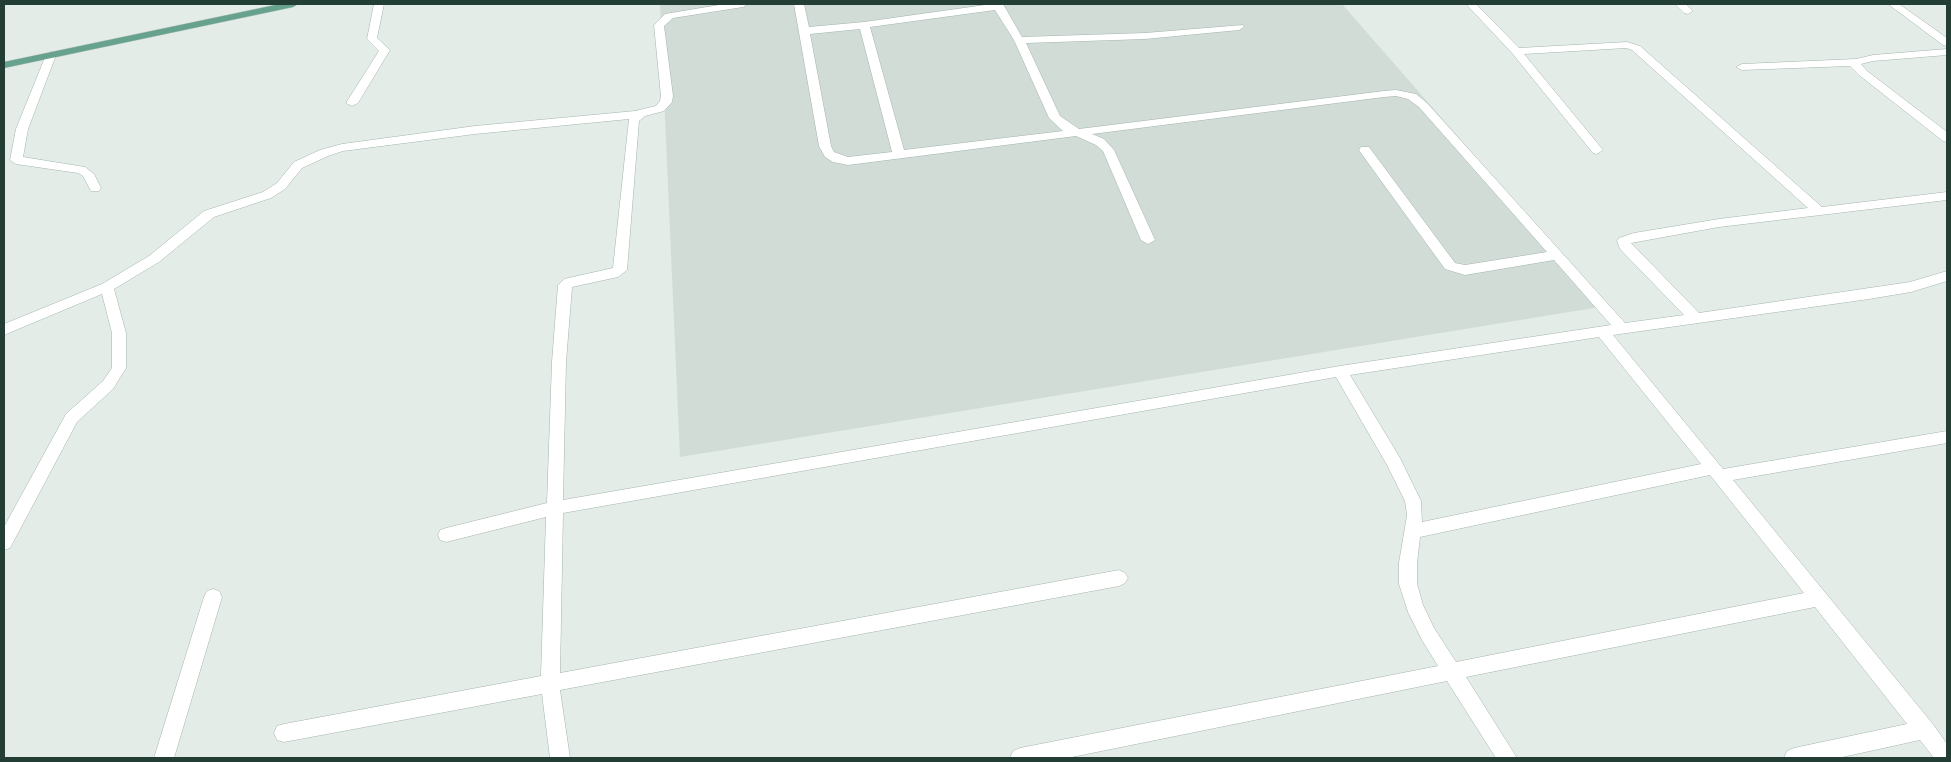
<!DOCTYPE html>
<html>
<head>
<meta charset="utf-8">
<style>
  body { margin:0 }
  #map { position:relative; width:1951px; height:762px; overflow:hidden; background:#e3ece7; font-family:"Exo 2",sans-serif }
  canvas { display:block }
  .frame { position:absolute; inset:0; border:5px solid #223e35; pointer-events:none }
</style>
</head>
<body>
<div id="map">
<canvas width="1951" height="762"></canvas>
<div class="frame"></div>
</div>
<script>
const ctx = document.querySelector('canvas').getContext('2d');
ctx.lineJoin = 'round';
function paint(path, color) {
  ctx.fillStyle = color;
  ctx.fill(path, 'evenodd');
}
function poly(rows) {
  const path = new Path2D();
  for (const r of rows) {
    path.moveTo(r[0], r[1]);
    for (let i = 2; i < r.length; i += 2) path.lineTo(r[i], r[i + 1]);
  }
  return path;
}
function stroke(path, color, width, dash) {
  ctx.strokeStyle = color;
  ctx.lineWidth = width;
  ctx.lineCap = dash ? 'butt' : 'round';
  ctx.setLineDash(dash || []);
  ctx.stroke(path);
}
paint(poly([
  [660,4,1342,4,1606,306,680,457]
]), '#d1dcd6');
const minor = poly([
  [374,4,384,4,377,38,390,50,358,103,352,106,346,103,379,51,367,39,374,4],
  [725,4,748,4,743,7,673,18,664,26,673,96,672,102,664,111,645,116,639,121,627,270,618,277,572,287,566,362,563,500,1340,366,1611,325,1554,260,1465,275,1445,269,1361,153,1359,150,1361,147,1369,147,1455,263,1465,265,1547,252,1419,107,1408,99,1396,96,1384,97,1092,134,1104,139,1114,150,1155,240,1148,244,1141,240,1103,151,1096,145,1076,136,848,165,833,162,825,157,819,146,794,4,804,4,809,27,864,22,992,4,1003,4,1022,37,1145,33,1243,25,1244,27,1239,30,1145,39,1026,43,1060,116,1079,129,1384,91,1396,90,1416,94,1427,103,1625,323,1684,315,1620,249,1617,241,1619,238,1634,233,1719,219,1808,208,1632,50,1626,48,1524,54,1603,150,1597,154,1593,153,1512,53,1466,4,1476,4,1519,48,1627,42,1640,46,1822,207,1947,192,1947,200,1719,227,1631,243,1699,313,1910,282,1947,271,1947,281,1911,292,1869,299,1613,335,1723,469,1947,431,1947,443,1733,480,1932,723,1947,744,1947,758,1934,758,1920,740,1838,758,1784,758,1787,751,1794,748,1907,724,1815,607,1466,677,1517,758,1496,758,1447,681,1067,758,1010,758,1013,751,1020,748,1438,666,1422,640,1408,612,1399,584,1399,563,1407,515,1405,501,1387,465,1336,377,563,513,560,673,1119,570,1125,573,1128,578,1125,583,1119,586,560,690,570,758,550,758,542,694,284,742,277,740,274,733,277,726,284,724,541,676,546,517,446,542,440,540,438,535,440,530,446,528,547,503,552,362,558,285,564,279,613,268,629,119,475,134,343,151,328,156,302,168,285,189,271,198,214,217,159,262,114,289,126,333,126,368,113,389,77,422,10,548,4,550,4,527,66,414,103,381,112,368,112,333,102,294,4,335,4,324,102,284,149,256,204,211,263,192,277,183,294,162,320,150,342,144,475,126,635,111,656,106,660,101,661,96,654,25,665,14,725,4],
  [995,10,1014,40,1049,118,1063,131,904,150,870,27,995,10],
  [860,29,892,152,848,157,834,152,831,146,810,34,860,29],
  [1599,337,1701,464,1422,522,1421,501,1400,458,1350,375,1599,337],
  [1710,475,1804,593,1456,662,1434,628,1423,605,1417,584,1417,563,1420,537,1710,475],
  [1675,4,1686,4,1693,11,1688,14,1684,13,1675,4],
  [1888,4,1899,4,1947,38,1947,46,1943,45,1888,4],
  [1947,49,1947,55,1873,61,1861,64,1867,71,1947,132,1947,142,1943,141,1859,75,1850,66,1742,70,1736,67,1742,64,1856,59,1873,55,1947,49],
  [51,52,56,55,28,129,23,157,85,167,94,174,101,188,99,191,91,191,83,176,78,173,16,164,10,160,16,129,46,55,51,52],
  [213,589,219,591,222,597,174,758,154,758,204,597,207,591,213,589]
]);
const major = poly([
  [280,4,298,4,293,7,4,68,4,62,280,4]
]);
stroke(minor, '#a5b4ae', 1);
stroke(major, '#c1c9c6', 1);
paint(minor, '#fff');
paint(major, '#67a28f');
</script>
</body>
</html>
